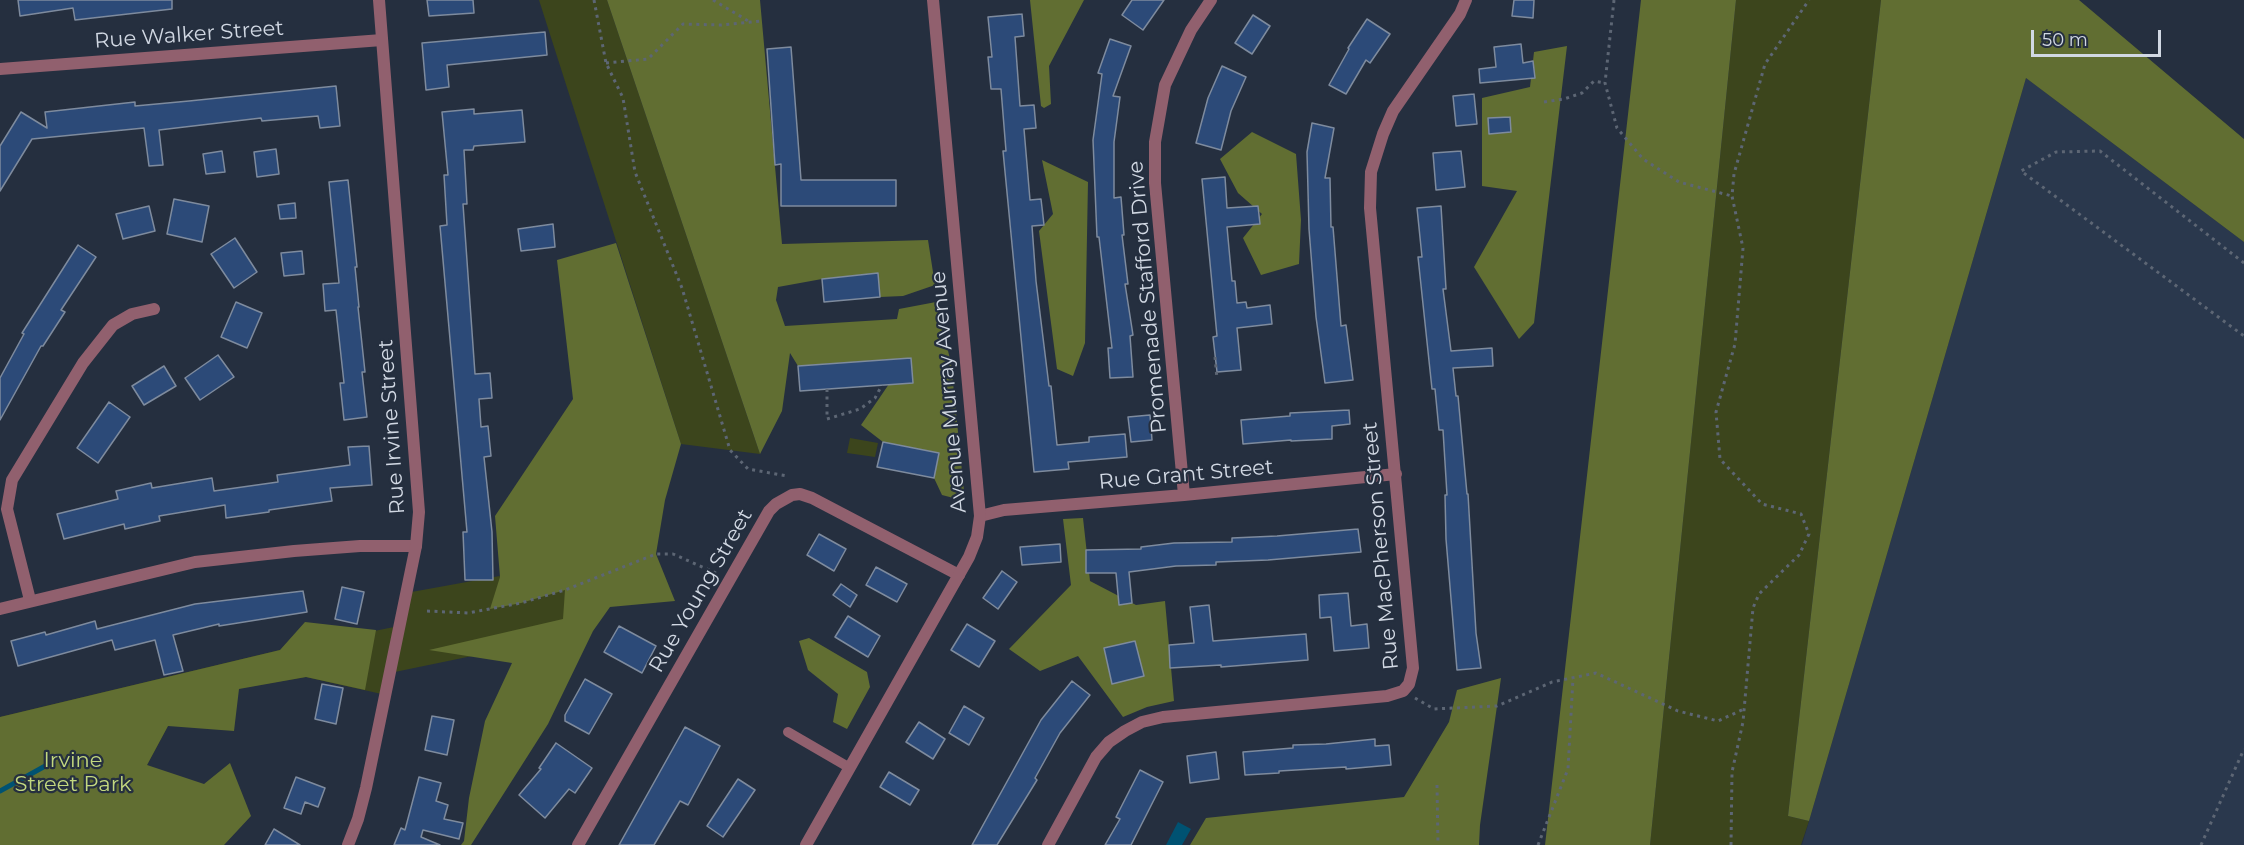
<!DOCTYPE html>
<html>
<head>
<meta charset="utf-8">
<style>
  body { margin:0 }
  #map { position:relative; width:2244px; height:845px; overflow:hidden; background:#252f3f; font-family:Montserrat,sans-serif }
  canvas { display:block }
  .scale { position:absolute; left:2031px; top:30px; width:130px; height:27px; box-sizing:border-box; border:3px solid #d1d8e3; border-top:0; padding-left:8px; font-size:18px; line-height:21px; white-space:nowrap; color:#d1d8e3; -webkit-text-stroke:4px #252f3f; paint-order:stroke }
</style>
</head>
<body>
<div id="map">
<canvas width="2244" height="845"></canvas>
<div class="scale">50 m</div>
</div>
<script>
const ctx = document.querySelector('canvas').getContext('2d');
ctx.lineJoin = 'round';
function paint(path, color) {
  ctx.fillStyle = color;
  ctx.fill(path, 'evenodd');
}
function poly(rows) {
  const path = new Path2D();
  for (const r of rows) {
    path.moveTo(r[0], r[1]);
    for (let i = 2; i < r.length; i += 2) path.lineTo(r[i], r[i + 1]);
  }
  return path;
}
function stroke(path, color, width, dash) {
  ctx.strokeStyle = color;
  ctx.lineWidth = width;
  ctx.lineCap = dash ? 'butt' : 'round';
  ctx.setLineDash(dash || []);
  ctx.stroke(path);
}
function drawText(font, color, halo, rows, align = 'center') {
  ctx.font = font + ' Montserrat,sans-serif';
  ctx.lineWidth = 4.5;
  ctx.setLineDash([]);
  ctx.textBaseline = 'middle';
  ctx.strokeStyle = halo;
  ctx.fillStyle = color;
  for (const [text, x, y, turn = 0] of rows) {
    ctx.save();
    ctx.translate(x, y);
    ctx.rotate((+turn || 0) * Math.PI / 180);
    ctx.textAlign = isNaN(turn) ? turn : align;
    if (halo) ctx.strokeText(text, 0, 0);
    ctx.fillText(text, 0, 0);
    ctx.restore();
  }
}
paint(poly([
  [2026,78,2244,242,2244,845,1802,845]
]), '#2a384d');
paint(poly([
  [539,0,607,0,760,454,681,444],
  [1736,0,1881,0,1788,816,1809,821,1801,845,1650,845],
  [850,438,878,443,875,457,847,453],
  [610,556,593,631,390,673,386,695,306,677,183,698,147,765,222,808,0,845,0,717,280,650,399,626,406,593]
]), '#3c451c');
paint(poly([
  [607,0,760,0,782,244,928,240,935,285,903,296,880,297,878,273,822,279,778,287,776,300,785,326,897,319,899,309,936,302,951,363,965,501,942,495,934,478,939,453,883,442,861,425,889,384,911,358,798,366,790,353,782,411,760,454],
  [1030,0,1084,0,1049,66,1051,104,1044,108,1041,106],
  [1641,0,1736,0,1650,845,1545,845],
  [1881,0,2079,0,2244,139,2244,242,2026,78,1809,821,1788,816],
  [1567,46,1534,323,1519,339,1474,267,1517,191,1482,186,1482,98,1530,87,1534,52],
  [1252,132,1296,154,1301,220,1299,264,1261,275,1243,238,1262,214,1238,193,1220,159],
  [1042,160,1088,182,1085,343,1073,376,1057,369,1039,231,1053,214],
  [616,243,681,444,665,500,656,554,675,601,610,607,593,631,548,724,471,845,461,845,464,841,469,798,485,721,512,663,429,650,563,619,565,590,521,603,490,609,500,577,495,516,573,399,557,260],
  [1083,518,1090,581,1136,605,1165,601,1174,701,1147,707,1123,717,1078,656,1040,671,1009,649,1071,585,1063,519],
  [305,622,376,630,365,690,306,677,239,689,234,731,168,726,147,765,204,784,230,763,251,816,224,845,0,845,0,717,280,650],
  [809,638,867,672,870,687,847,729,833,722,838,694,808,670,799,641],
  [1501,678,1480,825,1479,845,1190,845,1206,818,1404,797,1449,722,1457,690]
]), '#616e32');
paint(poly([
  [1178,822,1191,829,1182,845,1166,845]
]), '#005272');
stroke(poly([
  [0,791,47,765]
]), '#005272', 5);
const building = poly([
  [18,0,172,0,172,9,75,20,73,8,20,16,18,0],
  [427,0,473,0,474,13,429,16,427,0],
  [1132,0,1164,0,1143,30,1122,15,1132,0],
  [1514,0,1534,0,1533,18,1512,16,1514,0],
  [1022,14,1024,36,1015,37,1020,106,1034,105,1036,128,1024,129,1030,200,1041,199,1044,225,1032,226,1036,281,1049,386,1051,386,1057,445,1089,442,1089,437,1125,434,1127,457,1068,462,1069,469,1034,472,1003,151,1006,151,1001,89,991,89,988,57,992,57,988,17,1022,14],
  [1253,15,1270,26,1252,54,1235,43,1253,15],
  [1367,19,1390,34,1370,63,1366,60,1346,94,1329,85,1349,49,1348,48,1367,19],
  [545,32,547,55,447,65,449,87,426,90,422,43,545,32],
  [1110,39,1131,46,1113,96,1120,97,1114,142,1114,198,1121,197,1124,235,1122,235,1128,284,1125,284,1133,335,1130,336,1133,377,1110,378,1108,348,1112,348,1099,237,1097,237,1093,140,1102,74,1098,73,1110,39],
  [1521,44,1523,63,1533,61,1535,78,1480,83,1479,69,1496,67,1494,47,1521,44],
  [791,47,801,180,896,180,896,206,781,206,781,164,775,165,767,49,791,47],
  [1222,66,1246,77,1231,111,1221,150,1196,143,1208,98,1222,66],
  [336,86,340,126,320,128,318,116,262,121,261,118,159,130,163,165,149,166,144,128,32,139,0,191,0,146,21,112,47,128,45,112,135,102,135,106,189,101,336,86],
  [1474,94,1477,124,1456,126,1453,96,1474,94],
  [474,109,474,114,522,110,525,142,474,146,473,150,464,150,467,204,463,204,475,374,490,373,492,398,479,399,481,427,488,426,491,456,484,457,492,532,493,580,465,580,463,532,467,532,440,226,447,225,444,175,448,175,442,112,474,109],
  [1510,117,1511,132,1489,134,1488,118,1510,117],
  [1312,123,1334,128,1325,178,1330,178,1331,227,1333,227,1341,326,1346,325,1353,380,1325,383,1316,317,1309,229,1307,152,1312,123],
  [276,149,279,174,257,177,254,152,276,149],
  [222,151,225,172,206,174,203,154,222,151],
  [1461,151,1465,187,1436,190,1433,153,1461,151],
  [1225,177,1227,208,1258,206,1260,224,1227,227,1232,281,1235,281,1237,303,1246,302,1247,308,1270,305,1272,324,1237,328,1241,370,1217,372,1213,337,1217,336,1202,179,1225,177],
  [348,180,357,267,355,267,359,307,358,307,365,372,362,372,367,417,344,420,340,383,344,383,336,310,325,311,323,284,339,283,329,182,348,180],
  [174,199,209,206,202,242,167,234,174,199],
  [295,203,296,218,280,219,278,205,295,203],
  [149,206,155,231,123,239,116,214,149,206],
  [1441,206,1446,289,1443,289,1451,351,1492,348,1493,366,1453,368,1456,396,1458,396,1467,494,1468,494,1476,633,1481,668,1457,670,1446,539,1445,495,1447,495,1443,430,1439,430,1435,389,1432,389,1418,257,1422,257,1417,208,1441,206],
  [553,224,555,247,521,251,518,229,553,224],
  [235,238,257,272,234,288,211,254,235,238],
  [78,245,96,257,61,310,65,312,43,346,41,346,0,420,0,378,24,334,22,333,78,245],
  [302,251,304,274,284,276,281,253,302,251],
  [878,273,880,297,824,302,822,279,878,273],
  [236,302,262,313,247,348,221,337,236,302],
  [218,355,234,377,200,400,185,378,218,355],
  [911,358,913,383,800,391,798,366,911,358],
  [164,366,176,386,144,405,132,386,164,366],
  [109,402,130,417,98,463,77,448,109,402],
  [1349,410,1350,424,1332,426,1332,439,1291,441,1291,440,1243,444,1241,420,1290,416,1290,413,1349,410],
  [1150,415,1152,440,1131,442,1128,417,1150,415],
  [883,442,939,453,934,478,877,467,883,442],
  [369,446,372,485,330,488,332,501,269,510,269,512,226,518,225,505,159,516,160,521,125,529,124,524,64,539,57,514,118,499,116,491,151,483,152,488,212,478,214,491,278,482,277,475,350,465,348,447,369,446],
  [1358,529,1361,552,1268,560,1216,562,1216,565,1176,566,1129,572,1132,603,1119,605,1116,573,1086,573,1086,550,1141,549,1141,547,1174,543,1232,542,1232,538,1277,536,1358,529],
  [819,534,846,549,834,571,807,555,819,534],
  [1060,544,1061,562,1022,565,1020,547,1060,544],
  [876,567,907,584,897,602,866,585,876,567],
  [1002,571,1017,582,998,609,983,598,1002,571],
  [841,584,857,595,850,607,833,595,841,584],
  [342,587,364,592,357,624,335,619,342,587],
  [303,591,307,612,219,626,219,624,173,635,183,671,164,675,155,640,115,650,112,640,18,666,11,641,45,632,46,635,95,621,97,629,195,604,303,591],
  [1348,593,1351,626,1367,624,1369,648,1334,651,1331,617,1320,618,1319,595,1348,593],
  [1209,605,1213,641,1306,634,1308,660,1221,667,1221,665,1170,668,1169,645,1194,643,1190,607,1209,605],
  [848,616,880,636,868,657,835,637,848,616],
  [967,624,995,641,979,667,951,650,967,624],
  [619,626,656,646,642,673,604,652,619,626],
  [1135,641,1144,676,1112,684,1104,648,1135,641],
  [585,679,612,694,589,734,565,721,565,715,585,679],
  [1072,681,1090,695,1060,733,1035,778,1037,780,997,845,972,845,1041,720,1072,681],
  [322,684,343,688,336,724,315,719,322,684],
  [964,706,984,718,969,745,949,733,964,706],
  [432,716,454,720,447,755,425,750,432,716],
  [919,722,945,739,933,759,906,742,919,722],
  [685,727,720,746,688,805,680,801,654,845,619,845,685,727],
  [1375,739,1375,746,1389,745,1391,765,1346,769,1346,767,1279,771,1279,773,1245,775,1243,752,1293,748,1293,745,1326,744,1375,739],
  [556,743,592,768,575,793,569,789,545,818,519,795,541,769,539,768,556,743],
  [1216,752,1219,779,1190,783,1187,756,1216,752],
  [1140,770,1163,782,1131,845,1105,845,1120,819,1116,817,1140,770],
  [889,772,919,790,910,805,880,787,889,772],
  [296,777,325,788,318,807,305,802,301,814,284,808,296,777],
  [419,777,441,783,436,801,448,805,444,819,463,823,459,839,423,830,421,837,440,845,394,845,401,828,405,830,419,777],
  [738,779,755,790,723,837,707,826,738,779],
  [274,829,300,845,265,845,274,829]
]);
paint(building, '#2c4a78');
stroke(building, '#7e8b9e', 1.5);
stroke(poly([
  [594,0,606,63,623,98,635,172,682,288,730,450,748,469,787,476],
  [713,0,750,22],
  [1614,0,1605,83,1617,128,1643,159,1679,182,1732,196],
  [606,63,648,59,683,24,721,25,762,21],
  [1544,102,1564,99,1582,93,1594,81,1605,83],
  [2244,263,2100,151,2056,152,2021,171,2244,336],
  [1215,357,1217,379],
  [827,389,827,419,860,409,875,398,882,385],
  [427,611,468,613,521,603,565,590,656,554,673,554,716,573],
  [1415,698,1434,709,1497,706,1552,682,1596,673,1678,711,1718,721,1744,709],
  [1437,785,1438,845],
  [1538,845,1568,769,1573,678],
  [1731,845,1732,772,1743,722,1753,608,1759,594,1799,555,1809,534,1801,514,1762,504,1720,459,1716,412,1735,344,1743,248,1732,196,1734,174,1765,64,1809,0],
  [2201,845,2244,749]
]), '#5d6674', 3, [3, 4.5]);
stroke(poly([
  [788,732,850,768]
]), '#91606e', 10);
stroke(poly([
  [0,69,382,40],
  [1184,495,1155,183,1155,142,1165,85,1191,30,1211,0],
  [980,516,1004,510,1184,495,1396,474],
  [30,600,7,509,12,480,83,363,113,325,132,314,154,309],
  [0,609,195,562,294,551,360,546,416,546],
  [578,845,769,511,776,504,792,495,800,494,812,498,959,575],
  [1048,845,1096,757,1109,742,1125,731,1142,722,1163,717,1387,696,1403,691,1409,684,1413,668,1370,208,1371,172,1383,134,1393,111,1460,14,1466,0]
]), '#91606e', 12);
stroke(poly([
  [348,845,358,819,366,788,416,546,419,512,379,0],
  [806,845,969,557,977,537,980,516,933,0]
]), '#91606e', 12);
drawText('21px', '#d1d8e3', '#252f3f', [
  ["Rue Walker Street",189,35,-4],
  ["Promenade Stafford Drive",1148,297,-95],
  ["Avenue Murray Avenue",949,392,-95],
  ["Rue Irvine Street",392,427,-94],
  ["Rue Grant Street",1186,475,-5],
  ["Rue MacPherson Street",1381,546,-95],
  ["Rue Young Street",701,591,-60]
]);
drawText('21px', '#c3d87f', '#252f3f', [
  ["Irvine",73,761],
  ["Street Park",73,785]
]);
</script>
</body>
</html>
